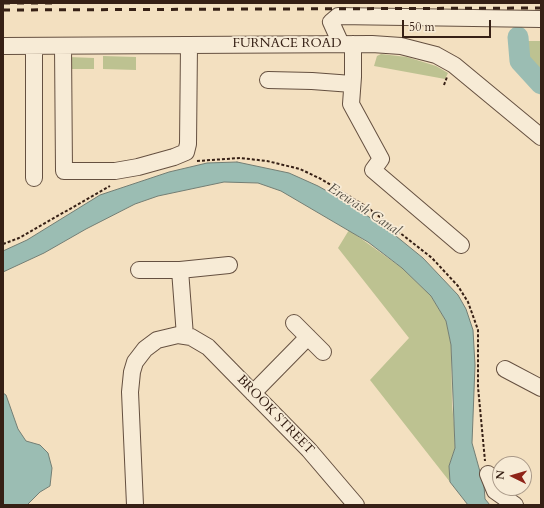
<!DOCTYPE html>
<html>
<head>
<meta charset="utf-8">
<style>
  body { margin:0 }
  #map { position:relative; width:544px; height:508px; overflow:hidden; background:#f3e0c0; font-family:Cardo,serif }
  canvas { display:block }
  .frame { position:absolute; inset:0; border:4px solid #362015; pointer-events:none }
  .north { position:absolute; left:492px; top:456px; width:40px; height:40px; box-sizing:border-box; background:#f7ebd6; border:1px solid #aa9a89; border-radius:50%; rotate:275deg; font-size:11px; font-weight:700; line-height:16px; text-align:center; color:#362015 }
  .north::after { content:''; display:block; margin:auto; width:14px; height:18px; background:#8f2418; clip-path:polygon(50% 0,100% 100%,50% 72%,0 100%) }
  .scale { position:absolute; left:402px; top:20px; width:89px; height:18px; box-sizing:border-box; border:2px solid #362015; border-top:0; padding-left:5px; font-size:12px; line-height:14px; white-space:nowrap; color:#362015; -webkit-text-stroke:3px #f7ebd6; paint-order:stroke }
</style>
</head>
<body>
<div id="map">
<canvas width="544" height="508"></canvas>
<div class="frame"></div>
<div class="north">N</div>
<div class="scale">50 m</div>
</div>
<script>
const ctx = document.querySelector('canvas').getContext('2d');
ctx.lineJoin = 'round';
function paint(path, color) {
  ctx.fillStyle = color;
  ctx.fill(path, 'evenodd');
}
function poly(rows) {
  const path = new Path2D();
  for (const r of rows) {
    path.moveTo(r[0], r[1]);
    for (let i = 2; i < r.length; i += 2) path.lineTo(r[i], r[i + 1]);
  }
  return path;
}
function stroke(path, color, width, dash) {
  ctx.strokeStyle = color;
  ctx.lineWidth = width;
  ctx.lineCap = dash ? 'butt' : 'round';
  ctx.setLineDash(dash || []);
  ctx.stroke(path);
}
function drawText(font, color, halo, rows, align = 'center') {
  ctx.font = font + ' Cardo,serif';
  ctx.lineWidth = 3.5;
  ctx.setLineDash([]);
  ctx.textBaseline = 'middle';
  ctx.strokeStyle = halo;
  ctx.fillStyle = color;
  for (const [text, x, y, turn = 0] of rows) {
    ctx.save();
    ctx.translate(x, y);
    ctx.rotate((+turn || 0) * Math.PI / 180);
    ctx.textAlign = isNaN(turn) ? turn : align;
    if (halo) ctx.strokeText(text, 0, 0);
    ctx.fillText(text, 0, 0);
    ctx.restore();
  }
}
paint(poly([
  [525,41,541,41,541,76,529,66,526,62],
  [381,54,407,57,436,66,448,73,445,79,374,66,377,56],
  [103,56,136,57,136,70,103,69],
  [69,57,94,58,94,69,69,69],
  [349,230,402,268,431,296,446,321,451,345,452,405,454,424,455,448,449,466,450,482,370,380,409,338,338,248]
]), '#bdc291');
const water = poly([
  [237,162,289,173,318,186,350,204,391,232,423,258,458,295,466,309,473,330,475,365,472,443,484,486,485,499,490,505,468,505,450,482,449,466,455,448,451,345,446,321,431,296,402,268,368,242,281,191,258,183,224,182,158,196,135,204,86,229,44,253,3,272,3,251,27,240,100,195,169,172,207,163,237,162],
  [3,393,6,395,18,429,26,441,40,445,48,453,52,468,50,486,40,492,27,505,3,505,3,393]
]);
paint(water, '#9bbdb3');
stroke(water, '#737e74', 1);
stroke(poly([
  [518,37,520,61,541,84]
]), '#9bbdb3', 21);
const minor = poly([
  [341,44,331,22,338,16,541,19],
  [353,44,353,77,351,104,381,159,373,170,461,245],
  [3,46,372,44,401,46,436,55,454,65,541,137],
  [63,46,64,171,115,171,138,167,174,157,186,152,188,144,189,45],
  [268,80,312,81,352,84],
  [34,178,34,46],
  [139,270,180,270,229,265],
  [180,270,185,336],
  [294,323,323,352],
  [505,369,541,388],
  [253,393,308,337],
  [488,474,495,491,515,505],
  [135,505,130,392,132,372,135,362,145,349,157,340,178,335,191,337,208,347,309,450,356,505]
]);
stroke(minor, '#655040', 18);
stroke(poly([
  [444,85,447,77],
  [197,161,240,158,267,161,300,169,321,179,367,207,432,258,458,286,468,302,478,330,478,387,485,461],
  [3,244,19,238,110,186]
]), '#362015', 2, [3, 2]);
stroke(minor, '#f7ebd6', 16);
stroke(poly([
  [3,3,57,3],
  [3,10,541,8]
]), '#362015', 3, [7, 7]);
drawText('13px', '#362015', '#f7ebd6', [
  ["FURNACE ROAD",287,44],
  ["BROOK STREET",275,415,46]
]);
drawText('italic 14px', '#544f44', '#f7ebd6', [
  ["Erewash Canal",364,210,33]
]);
</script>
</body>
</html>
